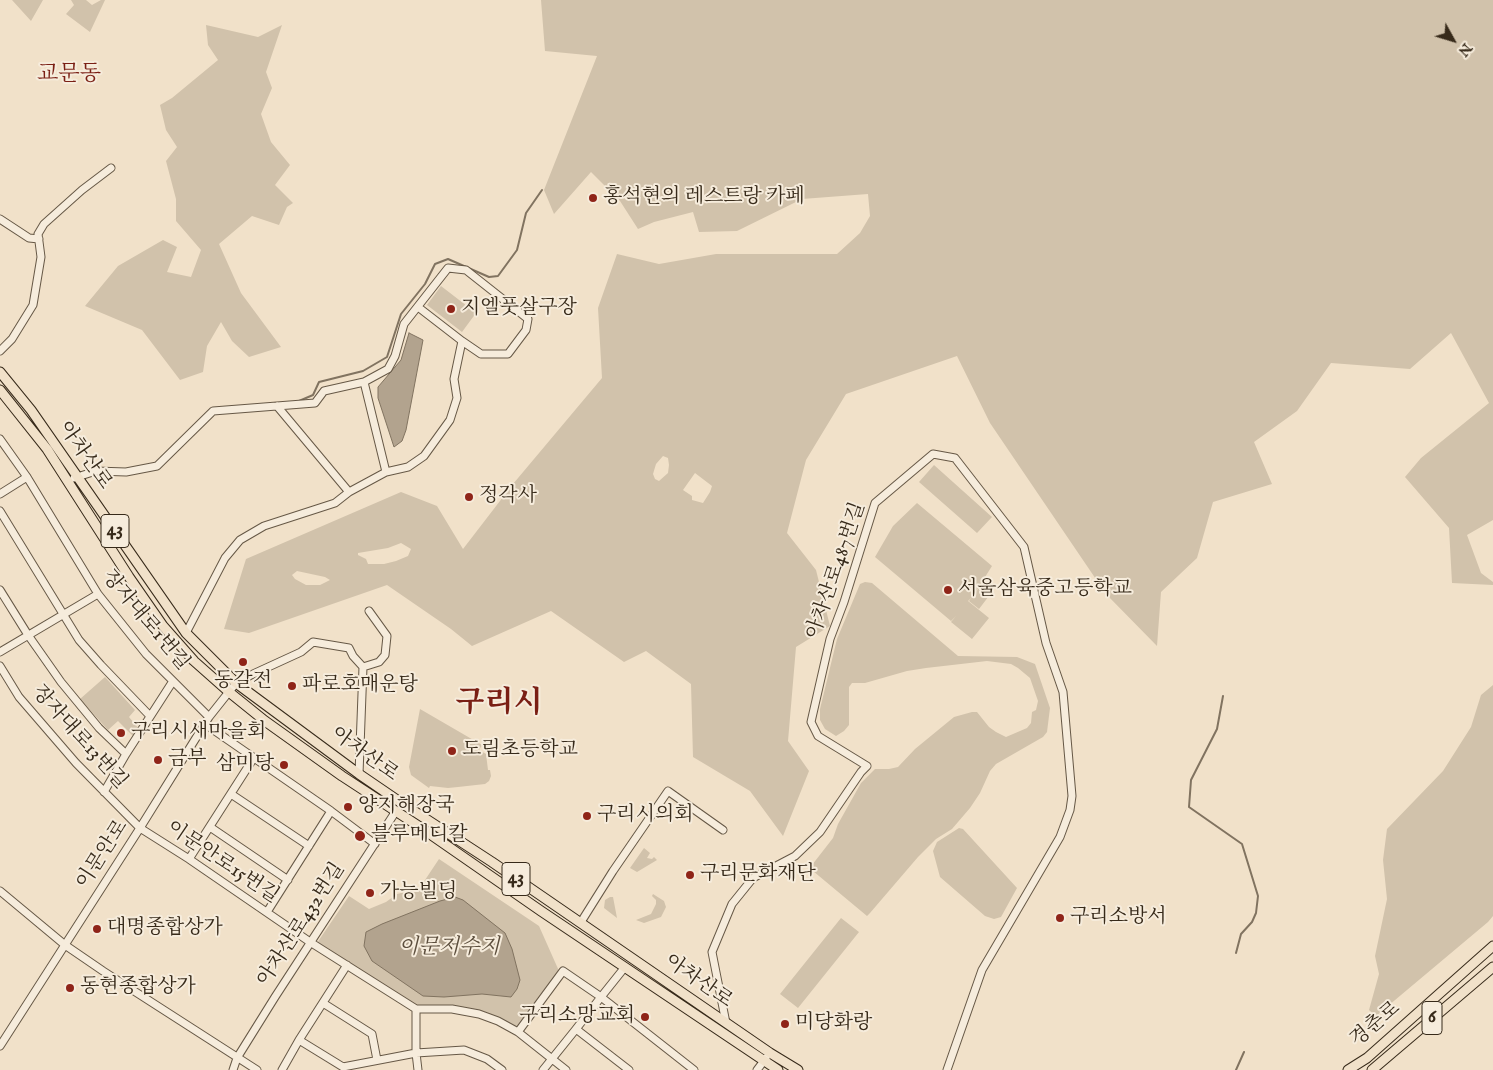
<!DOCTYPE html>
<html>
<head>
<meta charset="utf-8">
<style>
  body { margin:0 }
  #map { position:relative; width:1493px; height:1070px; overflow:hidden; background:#f1e1c9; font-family:"IM FELL English",serif }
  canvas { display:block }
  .north { position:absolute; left:1428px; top:15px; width:50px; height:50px; -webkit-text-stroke:4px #f6ecdc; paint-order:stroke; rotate:129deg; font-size:14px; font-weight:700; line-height:20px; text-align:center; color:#372a1a }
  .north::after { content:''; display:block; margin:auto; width:18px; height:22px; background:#372a1a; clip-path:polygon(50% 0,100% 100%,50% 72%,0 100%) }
</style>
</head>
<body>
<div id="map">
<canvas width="1493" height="1070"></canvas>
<div class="north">N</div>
</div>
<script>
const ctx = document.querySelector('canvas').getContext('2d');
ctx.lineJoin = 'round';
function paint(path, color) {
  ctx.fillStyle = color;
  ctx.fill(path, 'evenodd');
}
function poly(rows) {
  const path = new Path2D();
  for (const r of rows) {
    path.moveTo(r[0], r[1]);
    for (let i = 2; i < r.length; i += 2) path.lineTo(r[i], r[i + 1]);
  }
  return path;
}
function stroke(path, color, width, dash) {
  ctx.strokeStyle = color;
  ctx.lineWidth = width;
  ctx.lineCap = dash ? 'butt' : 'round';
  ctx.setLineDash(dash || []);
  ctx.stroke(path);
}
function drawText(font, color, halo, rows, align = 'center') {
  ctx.font = font + ' "IM FELL English","Noto Serif KR",serif';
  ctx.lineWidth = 4;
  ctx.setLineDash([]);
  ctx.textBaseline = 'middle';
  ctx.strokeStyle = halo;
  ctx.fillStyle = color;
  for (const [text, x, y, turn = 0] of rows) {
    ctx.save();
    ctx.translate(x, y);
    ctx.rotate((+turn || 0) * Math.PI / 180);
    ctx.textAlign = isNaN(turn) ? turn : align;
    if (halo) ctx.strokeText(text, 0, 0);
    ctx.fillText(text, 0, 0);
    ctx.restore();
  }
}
paint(poly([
  [12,0,43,0,31,21],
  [71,0,86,0,92,5,101,0,105,0,90,32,66,14,74,5],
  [541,0,1493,0,1493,520,1467,535,1481,573,1493,582,1493,585,1452,583,1449,528,1405,477,1421,458,1489,403,1451,333,1410,369,1331,363,1297,411,1254,442,1272,484,1213,502,1197,558,1161,592,1157,646,1106,594,990,423,957,356,846,394,806,460,787,533,816,570,830,626,796,647,788,741,809,771,783,836,750,791,693,757,691,684,646,651,624,662,551,611,472,646,451,629,387,585,249,633,224,629,246,559,401,492,437,506,463,549,513,484,602,378,598,308,617,254,659,264,716,254,837,254,860,233,870,216,868,194,802,199,737,231,699,232,693,212,654,222,638,229,620,201,591,172,554,214,544,190,597,56,545,51],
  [663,456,668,458,669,465,668,473,659,481,655,479,653,474,656,464],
  [695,473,712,486,710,492,703,503,692,500,692,496,683,490],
  [401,543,411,549,408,556,396,561,384,564,368,564,366,559,358,555,358,553,388,548],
  [297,571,325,577,330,580,320,585,306,585,295,579,292,575],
  [206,25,258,37,282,25,266,72,272,88,261,114,271,142,290,165,275,185,293,203,287,207,279,225,252,216,219,244,241,293,281,347,249,357,232,341,221,322,207,346,203,372,180,380,142,330,85,306,118,266,163,240,177,247,167,272,191,277,201,250,176,221,176,199,166,161,177,147,166,130,160,105,172,98,218,60,208,45],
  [441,286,476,313,462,332,427,305],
  [934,465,992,517,977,533,919,482],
  [917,503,992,566,975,593,982,584,992,592,979,609,969,601,971,598,968,601,989,618,972,639,951,622,956,616,951,621,875,557,893,526],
  [865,582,872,583,958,656,1017,657,1035,664,1050,708,1047,732,1043,737,996,764,990,771,980,793,970,808,952,829,936,839,918,857,870,913,867,916,813,871,812,865,833,838,838,824,861,783,875,769,889,769,898,767,915,749,954,717,972,712,977,712,989,727,996,732,1006,737,1027,728,1031,723,1032,712,1036,710,1038,701,1030,678,1018,668,1011,664,987,661,926,668,907,671,865,683,852,683,849,687,849,725,844,731,836,736,825,729,820,720,820,709,837,639,860,584],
  [105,677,135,710,129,717,139,729,133,736,118,721,108,730,80,699],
  [1493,685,1493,916,1488,922,1376,1016,1369,1010,1379,974,1375,956,1387,899,1383,860,1387,829,1443,771,1471,727,1481,695],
  [420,709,482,745,479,750,486,754,488,770,490,770,491,776,489,781,485,784,458,787,448,788,430,786,429,788,411,775,409,767],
  [959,828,963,829,1017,888,1001,917,994,919,985,916,940,877,933,851,937,842],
  [644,848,650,853,647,858,652,859,654,857,657,860,637,872,630,868],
  [439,859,539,926,559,971,517,1027,486,1012,448,1006,416,1006,317,943,349,896,369,909,386,902,397,894,419,889],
  [653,894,664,901,666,907,661,917,644,923,636,920,651,914,656,904,656,900,652,896],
  [610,897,613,897,617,918,604,908,605,900],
  [841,918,859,932,798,1008,780,994]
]), '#d1c2ab');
const water = poly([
  [409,333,423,340,406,430,402,441,394,447,378,398,378,387,401,360,409,333],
  [455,897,463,900,505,933,512,949,520,980,517,989,511,997,482,994,444,997,423,996,372,961,364,946,366,932,382,924,440,901,455,897]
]);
paint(water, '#b2a38e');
stroke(water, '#817360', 1);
stroke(poly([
  [299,401,313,395,319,382,363,371,387,357,401,314,425,284,435,264,448,259,489,277,498,276,517,250,526,213,542,190],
  [1223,696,1217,729,1191,780,1189,807,1242,844,1258,896,1256,913,1252,922,1241,934,1236,953],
  [1236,1070,1244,1052]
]), '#817360', 2);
const minor = poly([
  [0,219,29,238,39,239],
  [418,307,462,341],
  [0,351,12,339,33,305,41,257,38,234,44,224,82,190,111,168],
  [364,382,386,472],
  [277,406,349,492],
  [0,439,27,477,98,594,146,654,209,717],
  [74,478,96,471,126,472,157,466,213,411,315,403,324,391,364,382,388,369,395,356,404,324,448,268,466,270,528,319,526,330,508,354,481,354,462,341,454,379,457,398,450,420,424,456,408,467,386,472,349,492,335,503,264,526,240,540,225,558,186,633],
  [0,494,27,477],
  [0,511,79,640,101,665,150,716],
  [0,590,28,635,61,682,99,728,126,754],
  [0,652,98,594],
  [0,666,19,697,76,763,140,828,189,859,310,942,416,1009,452,1009,479,1014,498,1021,518,1032,563,971,601,997,576,1029,629,1070],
  [363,667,379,662,385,655,387,636,369,611],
  [205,724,331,811,375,844],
  [104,792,126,754,173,681],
  [231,794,309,846],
  [210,827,288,880],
  [189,859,253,759],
  [0,891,65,945,103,971,257,1070],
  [267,912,331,811],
  [581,922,613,871,668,791,723,830],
  [625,967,601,997,694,1070],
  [323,1003,372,1034,377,1060],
  [416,1009,416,1053,418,1070],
  [726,1023,712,952,732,904,753,878,795,856,820,832,861,772,867,766,818,736,811,722,830,639,844,602,875,503,933,454,955,458,1024,547,1046,643,1063,692,1072,796,1070,810,1060,837,982,970,947,1070],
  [518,1032,566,1070],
  [299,1040,343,1067,416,1053,464,1050,487,1059,502,1070],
  [0,1046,140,828,209,717,236,683,253,674,301,652,313,642,349,648,353,656,363,667,359,774],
  [233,1070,237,1058,275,997,396,811],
  [282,1070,299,1040,347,965],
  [543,1070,576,1029],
  [757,1070,766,1058]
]);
const major = poly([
  [0,372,31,410,186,633,236,683,359,774,400,802,492,862,770,1053,798,1070],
  [0,390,47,449,129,577,163,626,194,661,229,692,265,721,342,776,420,827,541,911,778,1070],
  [1348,1070,1367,1058,1493,946],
  [1372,1070,1493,967]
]);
stroke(minor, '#665846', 9);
stroke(major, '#372a1a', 11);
stroke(minor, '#f6ecdc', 7);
stroke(major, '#f1e1c9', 9);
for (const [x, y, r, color] of [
  [593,198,5,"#8f2418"],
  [451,309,5,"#8f2418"],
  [469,497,5,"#8f2418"],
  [948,590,5,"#8f2418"],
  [243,662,5,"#8f2418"],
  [292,686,5,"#8f2418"],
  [121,733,5,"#8f2418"],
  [452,751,5,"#8f2418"],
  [158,760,5,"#8f2418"],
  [284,765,5,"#8f2418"],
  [348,807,5,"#8f2418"],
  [587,816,5,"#8f2418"],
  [360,836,6,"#8f2418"],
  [690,875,5,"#8f2418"],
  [370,893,5,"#8f2418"],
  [1060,918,5,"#8f2418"],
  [97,929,5,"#8f2418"],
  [70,988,5,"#8f2418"],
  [645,1017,5,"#8f2418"],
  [785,1024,5,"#8f2418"]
]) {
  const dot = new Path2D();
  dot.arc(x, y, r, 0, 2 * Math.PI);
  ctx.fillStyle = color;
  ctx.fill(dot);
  stroke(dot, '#f6ecdc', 2);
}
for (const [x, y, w] of [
  [115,531,28],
  [516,879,28],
  [1432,1018,20]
]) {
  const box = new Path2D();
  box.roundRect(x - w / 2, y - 16.5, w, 33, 4);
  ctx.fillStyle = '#f6ecdc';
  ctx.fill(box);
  stroke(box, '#372a1a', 1);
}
drawText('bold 19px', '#372a1a', null, [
  ["43",115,531],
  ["43",516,879],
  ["6",1432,1018]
]);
drawText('20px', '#372a1a', '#f6ecdc', [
  ["홍석현의 레스트랑 카페",603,198],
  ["지엘풋살구장",461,309],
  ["정각사",479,497],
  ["서울삼육중고등학교",958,590],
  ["동갈전",243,682,"center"],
  ["파로호매운탕",302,686],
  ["구리시새마을회",131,733],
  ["도림초등학교",462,751],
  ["금부",168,760],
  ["삼미당",274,765,"right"],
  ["양지해장국",358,807],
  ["구리시의회",597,816],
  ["블루메디칼",371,836],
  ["구리문화재단",700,875],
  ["가능빌딩",380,893],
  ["구리소방서",1070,918],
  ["대명종합상가",107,929],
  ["동현종합상가",80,988],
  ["구리소망교회",635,1017,"right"],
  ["미당화랑",795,1024]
], 'left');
drawText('20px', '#372a1a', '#f6ecdc', [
  ["아차산로",84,456,55],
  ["아차산로487번길",837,571,-71],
  ["장자대로1번길",145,621,50],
  ["장자대로13번길",79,738,48],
  ["아차산로",364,755,36],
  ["이문안로",103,855,-57],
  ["이문안로15번길",222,863,34],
  ["아차산로432번길",302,925,-57],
  ["아차산로",698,982,35],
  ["경춘로",1376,1025,-40]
]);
drawText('italic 21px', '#5c4e3d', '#f6ecdc', [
  ["이문저수지",449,949]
]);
drawText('22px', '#7a1f14', '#f6ecdc', [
  ["교문동",69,75]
]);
drawText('bold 30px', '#7a1f14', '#f6ecdc', [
  ["구리시",499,705]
]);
</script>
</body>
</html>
